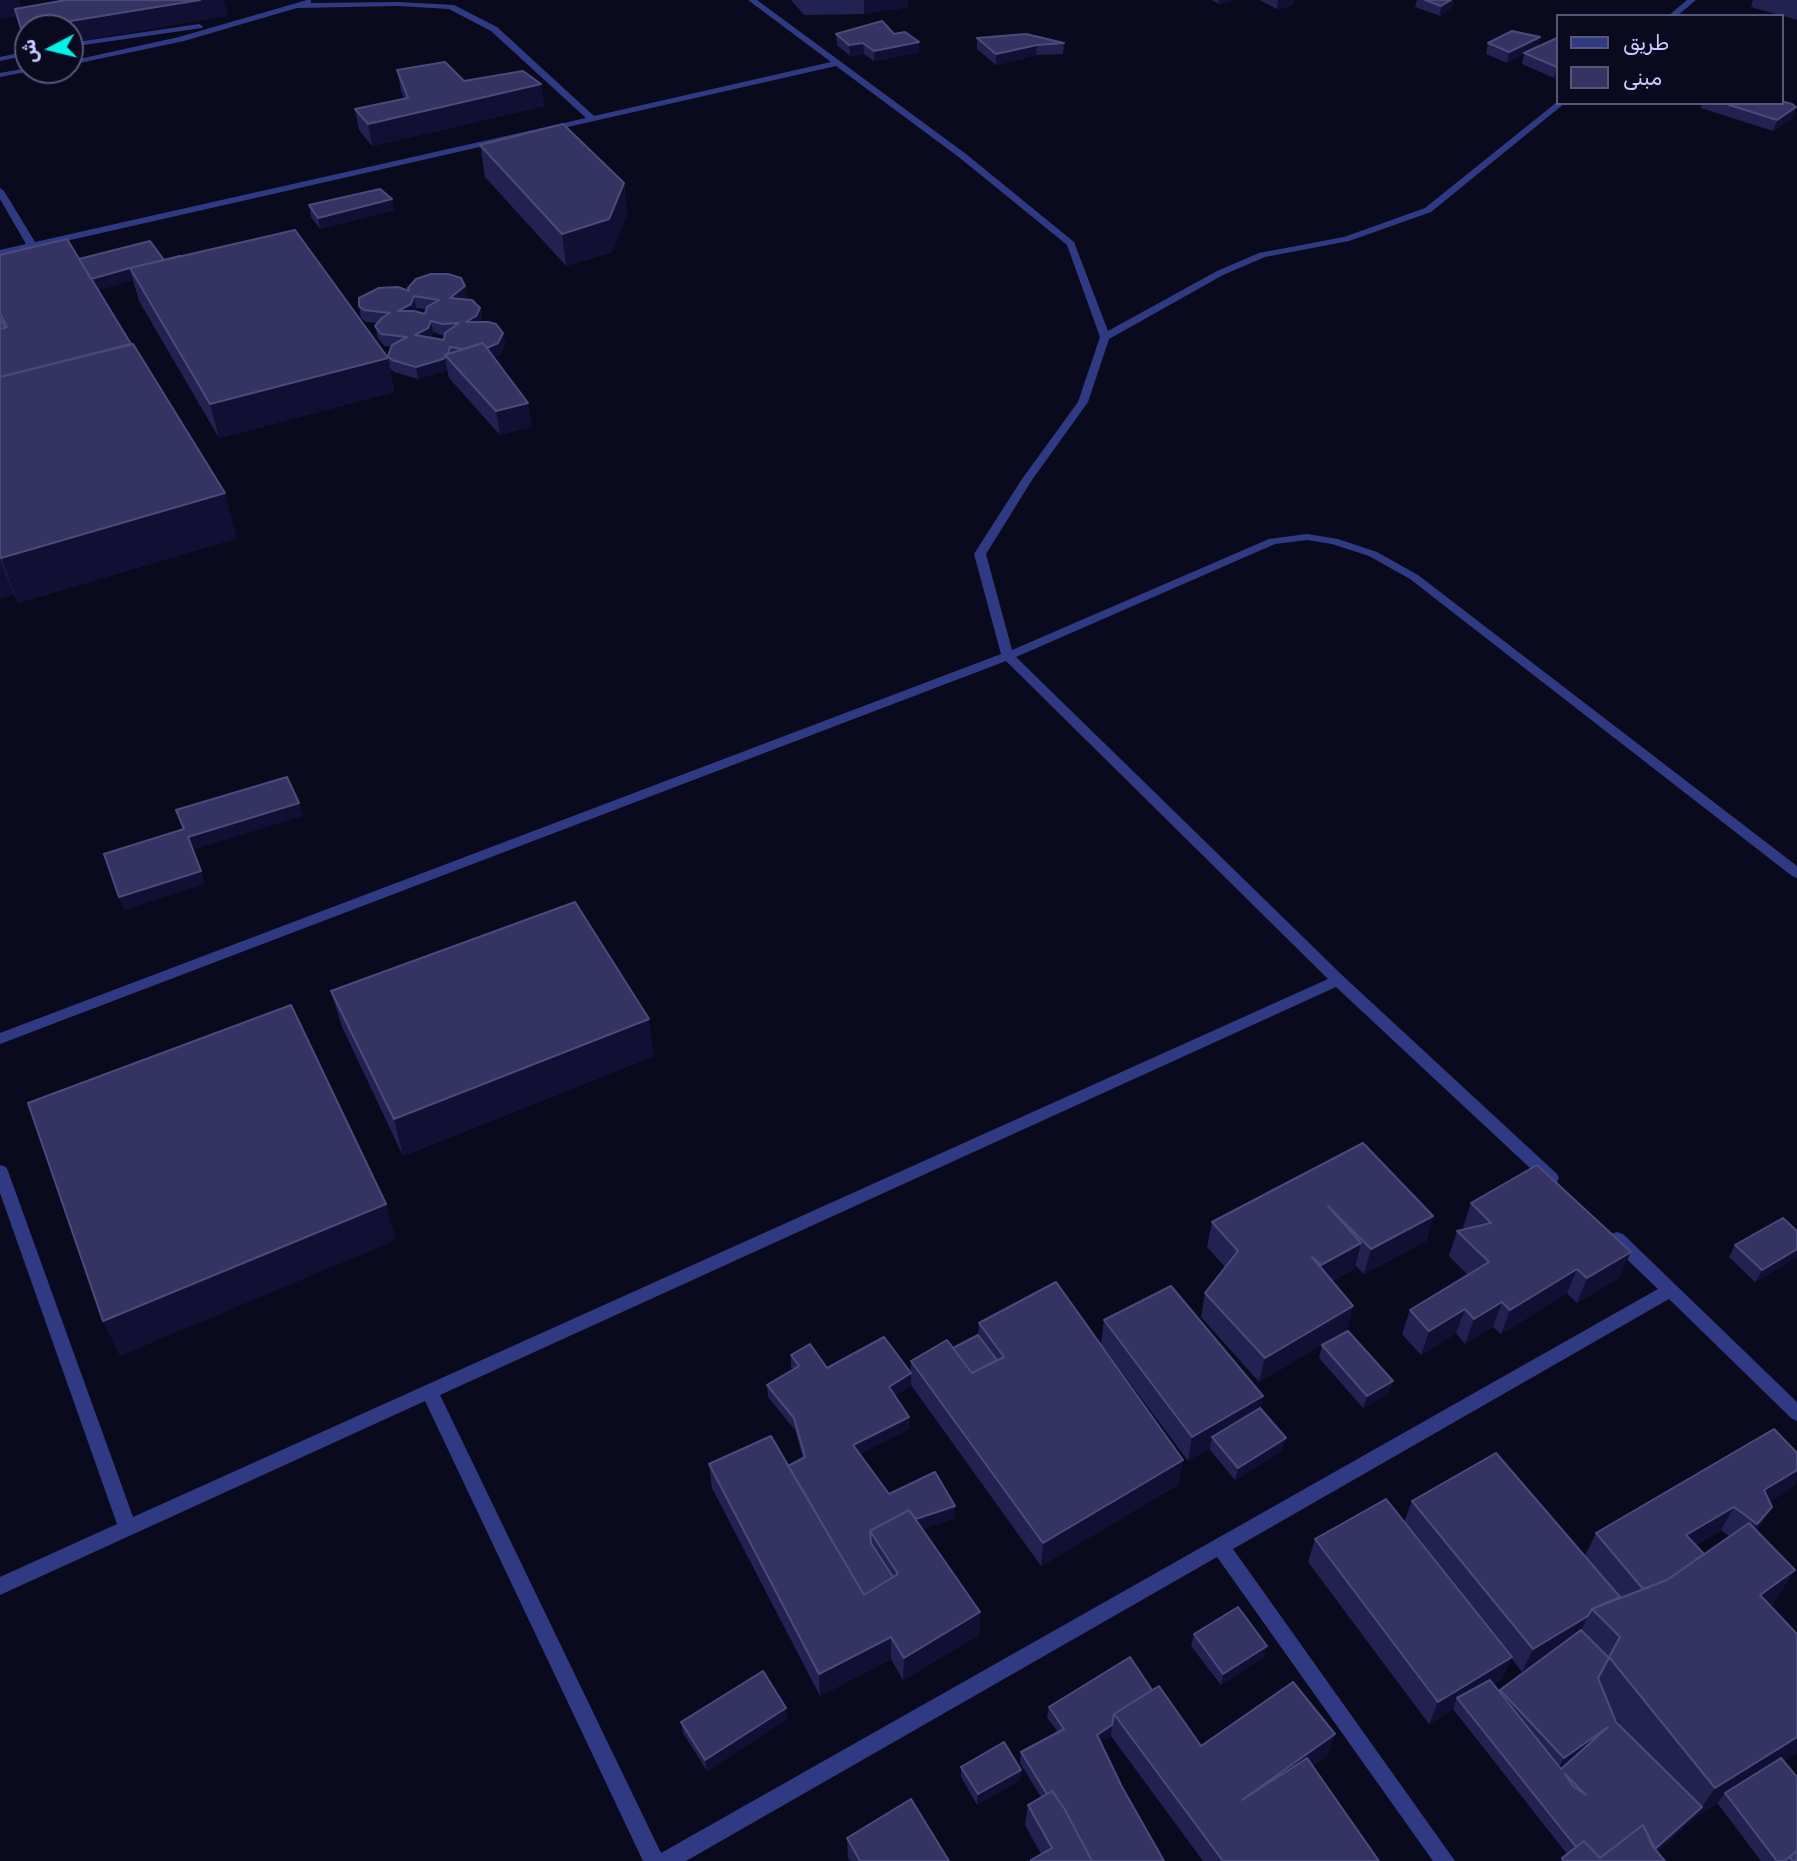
<!DOCTYPE html>
<html>
<head>
<meta charset="utf-8">
<style>
  body { margin:0 }
  #map { position:relative; width:1797px; height:1861px; overflow:hidden; background:#0a0a1f; font-family:Rubik,"Noto Sans Arabic",sans-serif }
  canvas { display:block }
  .legend { position:absolute; left:1556px; top:14px; width:228px; height:91px; box-sizing:border-box; background:#0a0a1f; border:2px solid #565779; margin:0; padding:9px 12px; list-style:none; font-size:21px; color:#c8cbff }
  .legend li { display:flex; align-items:center; gap:14px; height:35px }
  .legend b { width:35px; border:2px solid #565779 }
  .north { position:absolute; left:14px; top:14px; width:70px; height:70px; box-sizing:border-box; background:#0a0a1f; border:2px solid #565779; border-radius:50%; rotate:263deg; font-size:19px; font-weight:700; line-height:28px; text-align:center; color:#c8cbff }
  .north::after { content:''; display:block; margin:auto; width:24px; height:32px; background:#00f3e6; clip-path:polygon(50% 0,100% 100%,50% 72%,0 100%) }
</style>
</head>
<body>
<div id="map">
<canvas width="1797" height="1861"></canvas>
<ul class="legend">
<li><b style="height:9px;background:#303a83"></b>طريق</li>
<li><b style="height:19px;background:#343362"></b>مبنى</li>
</ul>
<div class="north">ش</div>
</div>
<script>
const ctx = document.querySelector('canvas').getContext('2d');
ctx.lineJoin = 'round';
function poly(rows) {
  const path = new Path2D();
  for (const r of rows) {
    path.moveTo(r[0], r[1]);
    for (let i = 2; i < r.length; i += 2) path.lineTo(r[i], r[i + 1]);
  }
  return path;
}
function paint(path, color) {
  ctx.fillStyle = color;
  ctx.fill(path, 'evenodd');
}
function stroke(path, color, width, dash) {
  ctx.strokeStyle = color;
  ctx.lineWidth = width;
  ctx.lineCap = dash ? 'butt' : 'round';
  ctx.setLineDash(dash || []);
  ctx.stroke(path);
}
paint(poly([
  [307,0,311,0,311,3,398,2,454,5,497,27,594,116,831,62,748,0,757,0,966,154,1074,242,1108,331,1217,271,1259,253,1344,237,1425,208,1557,102,1565,103,1431,212,1349,241,1265,257,1223,275,1109,339,1088,402,1032,480,986,554,1012,650,1269,539,1307,534,1338,539,1377,552,1418,575,1797,866,1797,878,1792,876,1410,579,1369,556,1332,544,1307,540,1275,544,1016,657,1343,976,1557,1174,1559,1178,1557,1182,1551,1184,1545,1182,1336,987,440,1395,661,1853,1658,1289,1611,1244,1609,1239,1611,1234,1617,1232,1623,1234,1797,1402,1797,1421,1791,1418,1669,1299,1233,1549,1455,1861,1433,1861,1217,1557,686,1861,643,1861,425,1401,0,1595,0,1577,117,1524,0,1193,0,1165,6,1167,8,1171,133,1517,1328,979,1006,661,0,1044,0,1033,1001,654,974,554,1022,479,1078,402,1100,337,1067,245,960,158,836,66,0,256,0,250,26,244,0,199,0,188,4,191,35,242,586,118,491,31,449,9,398,6,297,8,184,41,70,65,70,61,179,37,307,0],
  [1687,0,1696,0,1677,16,1668,16,1687,0],
  [199,24,203,26,202,28,70,47,70,43,199,24],
  [28,51,28,55,0,61,0,57,28,51],
  [28,68,28,70,36,70,0,77,0,73,28,68]
]), '#303a83');
paint(poly([
  [791,0,908,0,908,7,864,14,804,15],
  [1211,0,1234,0,1219,4],
  [1259,0,1294,0,1293,5,1277,9],
  [1417,0,1453,0,1452,8,1440,16,1415,7],
  [1753,0,1797,0,1797,20,1751,7],
  [836,34,894,34,919,42,919,52,874,61,864,54,850,56,837,45],
  [977,38,1064,43,1063,54,1036,55,996,65,977,49],
  [1557,38,1557,77,1554,78,1522,64,1524,54,1507,63,1486,54,1488,43,1538,47],
  [397,70,464,81,541,84,544,106,372,146,359,130,355,109,404,98,401,91],
  [1702,103,1781,103,1793,118,1773,131,1701,108],
  [480,145,624,183,627,215,612,252,566,266,485,177],
  [392,199,394,210,320,229,311,217,309,205],
  [0,255,79,259,164,260,388,358,394,392,219,438,139,301,133,280,98,290,237,538,18,603,14,594,0,598],
  [465,286,467,298,465,299,480,308,482,319,481,322,503,333,505,345,500,355,494,358,532,426,500,435,449,378,447,369,445,371,418,379,394,372,390,368,388,356,392,347,384,346,378,338,375,326,378,323,366,322,361,318,359,306,409,291],
  [416,308,426,309,425,314,415,311],
  [433,332,444,336,444,340,431,338],
  [331,991,654,1056,403,1156,342,1027],
  [1471,1203,1620,1277,1577,1303,1567,1293,1501,1334,1493,1327,1465,1344,1456,1333,1421,1355,1402,1334,1410,1310,1468,1275,1449,1256,1457,1231,1465,1229,1463,1227],
  [1433,1216,1426,1241,1364,1274,1355,1265,1355,1268,1332,1281,1353,1306,1347,1330,1259,1382,1201,1317,1205,1293,1225,1267,1207,1247,1212,1222],
  [1797,1231,1797,1257,1755,1282,1729,1257,1735,1245],
  [1104,1320,1263,1396,1260,1408,1283,1450,1235,1480,1210,1450,1210,1448,1188,1461,1101,1344],
  [979,1323,1179,1484,1041,1566,911,1385,895,1396,909,1429,860,1454,889,1494,955,1506,955,1518,922,1529,980,1612,979,1635,903,1680,891,1659,820,1696,712,1488,709,1464,788,1466,803,1458,795,1430,768,1397,767,1385,793,1369,791,1367,791,1355,827,1368,911,1372,911,1361,953,1348,978,1335],
  [1322,1345,1389,1393,1363,1408,1319,1358],
  [1797,1453,1797,1480,1793,1487,1769,1502,1757,1531,1774,1603,1771,1606,1784,1762,1797,1861,1761,1861,1718,1804,1718,1803,1694,1818,1657,1852,1665,1861,1560,1861,1562,1858,1567,1854,1453,1709,1429,1724,1308,1562,1315,1539,1404,1522,1412,1501,1585,1556,1596,1533],
  [1721,1530,1730,1537,1704,1554,1696,1545],
  [1511,1658,1522,1672,1534,1665,1499,1691,1494,1684,1502,1679],
  [1614,1716,1616,1719,1626,1732,1616,1722],
  [1574,1758,1561,1769,1560,1767],
  [1194,1634,1264,1657,1221,1685,1191,1646],
  [1152,1690,1201,1746,1328,1755,1313,1766,1379,1861,1203,1861,1111,1736,1100,1742,1122,1787,1164,1861,1030,1861,1041,1854,1025,1825,1028,1805,1041,1797,1020,1763,1021,1752,1058,1732,1047,1718,1049,1707],
  [786,1708,787,1719,707,1771,683,1733,681,1722],
  [961,1767,1021,1770,1020,1780,977,1805,961,1777],
  [847,1838,949,1861,850,1861,848,1858]
]), '#22214f');
paint(poly([
  [0,0,19,0,24,15,0,19],
  [200,0,224,0,228,16,70,43,70,28,29,28],
  [864,0,908,0,908,7,864,14],
  [1219,0,1234,0,1219,4],
  [1278,0,1294,0,1293,5,1277,9],
  [1451,0,1453,0,1452,8,1440,16,1441,6],
  [28,28,28,50,27,50,21,29],
  [1540,37,1538,47,1507,63,1509,52],
  [919,42,919,52,874,61,874,51],
  [863,43,864,54,850,56,849,45],
  [1037,45,1036,55,996,65,996,54],
  [1557,67,1557,77,1554,78],
  [541,84,544,106,372,146,368,124],
  [1796,107,1793,118,1773,131,1777,120],
  [624,183,627,215,612,252,566,266,562,234],
  [392,199,394,210,320,229,318,218],
  [130,269,133,280,91,292,87,280],
  [465,286,467,298,452,310,450,298],
  [414,296,416,308,413,316,398,311],
  [480,308,482,319,478,328,466,322],
  [431,321,433,332,430,340,415,335],
  [503,333,505,345,500,355,493,359,473,351],
  [445,357,447,369,445,371,418,379,416,367],
  [388,358,394,392,219,438,210,404],
  [528,403,532,426,500,435,496,411],
  [225,493,237,538,18,603,1,558],
  [0,559,14,594,0,598],
  [299,803,303,816,192,850,188,837],
  [201,871,205,884,124,910,119,897],
  [649,1019,654,1056,403,1156,394,1119],
  [386,1204,396,1240,120,1356,103,1321],
  [1433,1216,1426,1241,1364,1274,1371,1249],
  [1361,1243,1355,1268,1315,1290,1321,1265],
  [1797,1249,1797,1257,1755,1282,1762,1270],
  [1631,1252,1620,1277,1577,1303,1587,1278],
  [1577,1269,1567,1293,1501,1334,1510,1310],
  [1502,1302,1493,1327,1465,1344,1474,1319],
  [1353,1306,1347,1330,1259,1382,1265,1358],
  [1465,1309,1456,1333,1421,1355,1429,1331],
  [911,1373,911,1385,889,1400,889,1387],
  [1393,1381,1389,1393,1363,1408,1367,1396],
  [1263,1396,1257,1420,1212,1437,1210,1448,1188,1461,1192,1437],
  [909,1417,909,1429,854,1457,853,1445],
  [1286,1438,1283,1450,1235,1480,1238,1468],
  [1183,1460,1179,1484,1041,1566,1043,1543],
  [1797,1470,1797,1480,1793,1487,1750,1514,1764,1490],
  [955,1506,955,1518,909,1533,909,1521],
  [1734,1507,1721,1530,1674,1558,1686,1535],
  [1772,1507,1758,1530,1744,1547,1757,1524],
  [1795,1570,1774,1603,1740,1627,1760,1595],
  [980,1612,979,1635,903,1680,904,1658],
  [1588,1616,1577,1639,1522,1672,1533,1649],
  [891,1637,891,1659,820,1696,819,1674],
  [1267,1646,1264,1657,1221,1685,1223,1674],
  [1512,1657,1502,1679,1461,1704,1457,1698,1453,1709,1429,1724,1438,1702],
  [786,1708,787,1719,707,1771,705,1760],
  [1112,1725,1111,1736,1095,1746,1097,1735],
  [1608,1727,1602,1738,1558,1769,1564,1758],
  [1335,1734,1328,1755,1236,1821,1242,1800],
  [1797,1737,1797,1753,1774,1769,1725,1793,1718,1803,1694,1818,1647,1861,1647,1857,1702,1807,1715,1788],
  [1021,1770,1020,1780,977,1805,978,1794]
]), '#111034');
const building = poly([
  [66,0,200,0,21,29,15,9,66,0],
  [1425,0,1451,0,1441,6,1425,0],
  [882,21,894,34,905,32,919,42,874,51,863,43,849,45,836,34,882,21],
  [1512,31,1540,37,1509,52,1488,43,1512,31],
  [1026,34,1064,43,1037,45,996,54,977,38,1026,34],
  [1557,38,1557,67,1524,53,1557,38],
  [445,62,464,81,523,71,541,84,368,124,355,109,408,98,397,70,445,62],
  [1781,101,1792,104,1796,107,1777,120,1723,103,1781,103,1781,101],
  [563,124,624,183,609,219,562,234,480,145,563,124],
  [380,189,392,199,318,218,309,205,380,189],
  [295,230,388,358,210,404,130,268,295,230],
  [67,239,131,344,0,377,0,329,7,327,0,313,0,255,67,239],
  [150,241,164,260,180,256,130,268,91,279,79,259,150,241],
  [431,274,448,274,461,278,465,286,450,298,472,300,480,308,476,316,466,322,488,322,496,324,503,333,498,343,487,348,483,343,463,349,450,347,448,354,445,355,445,357,443,359,416,367,392,360,388,356,392,345,407,337,381,334,375,326,382,318,390,313,364,310,359,306,359,298,379,288,398,287,409,291,408,288,416,279,431,274],
  [414,296,439,300,427,307,425,314,414,311,398,311,411,304,414,296],
  [431,321,443,324,459,323,445,333,444,340,415,335,428,328,431,321],
  [0,318,5,328,0,329,0,318],
  [483,343,528,403,496,411,445,355,483,343],
  [133,344,225,493,1,558,0,555,0,377,133,344],
  [287,777,299,803,188,837,201,871,119,897,104,854,184,829,176,810,287,777],
  [575,902,649,1019,394,1119,331,991,575,902],
  [291,1005,386,1204,103,1321,28,1103,291,1005],
  [1363,1143,1433,1216,1371,1249,1328,1206,1361,1243,1321,1265,1312,1257,1353,1306,1265,1358,1205,1293,1238,1251,1212,1222,1363,1143],
  [1537,1165,1631,1252,1587,1278,1577,1269,1510,1310,1502,1302,1474,1319,1465,1309,1429,1331,1410,1310,1489,1262,1457,1231,1491,1223,1471,1203,1537,1165],
  [1783,1218,1797,1231,1797,1249,1762,1270,1735,1245,1783,1218],
  [1056,1282,1183,1460,1043,1543,911,1361,947,1340,972,1373,1004,1357,979,1323,1056,1282],
  [1171,1286,1263,1396,1192,1437,1104,1320,1171,1286],
  [1348,1331,1393,1381,1367,1396,1322,1345,1348,1331],
  [978,1335,997,1360,972,1373,953,1348,978,1335],
  [884,1337,911,1373,889,1387,909,1417,853,1445,889,1494,935,1472,955,1506,916,1519,909,1510,870,1531,871,1543,893,1577,864,1595,788,1466,805,1457,794,1418,767,1385,799,1366,791,1355,810,1344,827,1368,884,1337],
  [1260,1408,1286,1438,1238,1468,1212,1437,1260,1408],
  [1774,1429,1797,1453,1797,1470,1764,1490,1772,1507,1757,1524,1734,1507,1686,1535,1704,1554,1667,1580,1643,1589,1596,1533,1774,1429],
  [771,1436,864,1595,898,1574,870,1531,909,1510,980,1612,904,1658,891,1637,819,1674,709,1464,771,1436],
  [1496,1453,1620,1597,1592,1609,1588,1616,1533,1649,1412,1501,1496,1453],
  [1386,1499,1512,1657,1438,1702,1315,1539,1386,1499],
  [1749,1523,1795,1570,1760,1595,1797,1634,1797,1737,1715,1788,1609,1657,1620,1637,1592,1609,1667,1580,1749,1523],
  [1238,1607,1267,1646,1223,1674,1194,1634,1238,1607],
  [1581,1630,1609,1658,1598,1678,1616,1722,1702,1807,1655,1849,1643,1825,1600,1858,1584,1841,1576,1847,1457,1698,1490,1680,1561,1769,1608,1727,1564,1758,1500,1690,1581,1630],
  [1565,1774,1586,1795,1573,1786,1565,1774],
  [1130,1657,1152,1690,1114,1714,1112,1725,1097,1735,1122,1787,1164,1861,1092,1861,1064,1808,1052,1791,1047,1794,1021,1752,1064,1729,1049,1707,1130,1657],
  [763,1671,786,1708,705,1760,681,1722,763,1671],
  [1293,1682,1335,1734,1242,1800,1307,1758,1379,1861,1223,1861,1114,1714,1159,1686,1201,1746,1293,1682],
  [1004,1742,1021,1770,978,1794,961,1767,1004,1742],
  [1781,1758,1797,1777,1797,1851,1789,1857,1785,1861,1777,1861,1725,1793,1781,1758],
  [1052,1791,1064,1808,1092,1861,1031,1861,1031,1860,1052,1848,1028,1805,1052,1791],
  [911,1799,949,1861,860,1861,847,1838,911,1799],
  [1643,1825,1653,1847,1665,1861,1564,1861,1562,1858,1584,1841,1600,1858,1643,1825],
  [1797,1851,1797,1861,1793,1861,1789,1857,1797,1851]
]);
paint(building, '#343362');
stroke(building, '#4b4b7b', 2);
</script>
</body>
</html>
